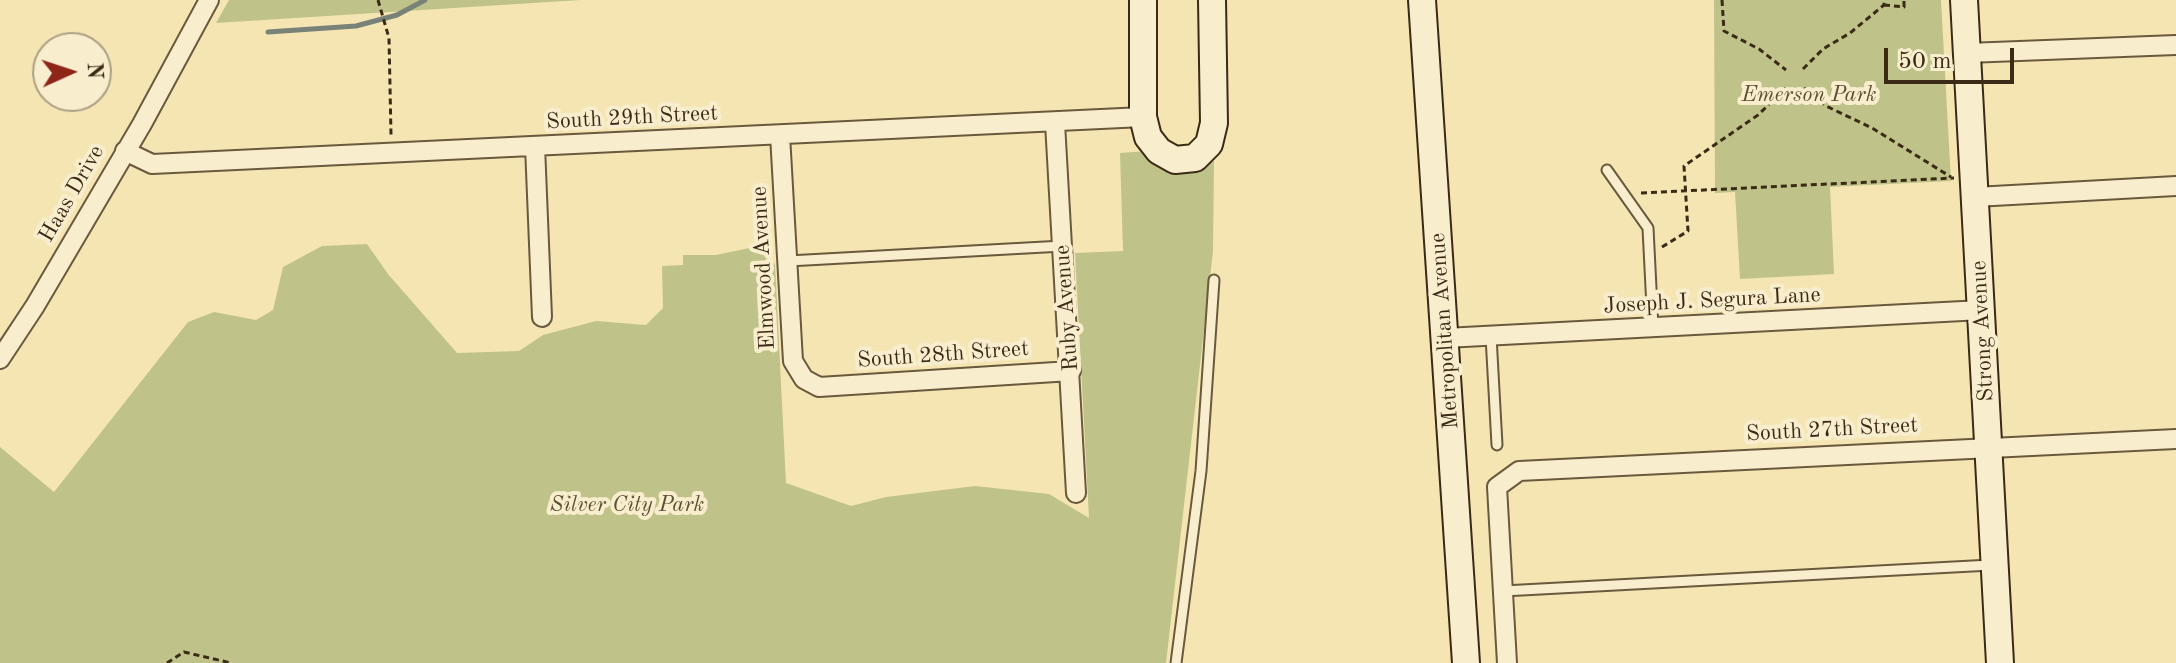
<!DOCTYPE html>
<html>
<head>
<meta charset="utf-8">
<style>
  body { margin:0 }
  #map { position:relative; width:2176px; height:663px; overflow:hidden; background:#f5e5b3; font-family:"Old Standard TT",serif }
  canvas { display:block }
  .north { position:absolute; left:32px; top:32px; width:80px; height:80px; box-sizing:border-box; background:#f8eece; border:2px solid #aca084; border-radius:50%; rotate:87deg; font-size:22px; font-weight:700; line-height:32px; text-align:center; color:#3b2a15 }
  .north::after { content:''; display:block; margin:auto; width:28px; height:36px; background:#8f2418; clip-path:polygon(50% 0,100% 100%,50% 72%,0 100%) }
  .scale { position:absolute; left:1884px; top:48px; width:130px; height:36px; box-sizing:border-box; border:4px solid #3b2a15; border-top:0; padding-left:10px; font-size:24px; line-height:28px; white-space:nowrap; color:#3b2a15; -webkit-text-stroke:6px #f8eece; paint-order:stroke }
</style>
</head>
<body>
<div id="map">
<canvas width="2176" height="663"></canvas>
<div class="north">N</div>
<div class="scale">50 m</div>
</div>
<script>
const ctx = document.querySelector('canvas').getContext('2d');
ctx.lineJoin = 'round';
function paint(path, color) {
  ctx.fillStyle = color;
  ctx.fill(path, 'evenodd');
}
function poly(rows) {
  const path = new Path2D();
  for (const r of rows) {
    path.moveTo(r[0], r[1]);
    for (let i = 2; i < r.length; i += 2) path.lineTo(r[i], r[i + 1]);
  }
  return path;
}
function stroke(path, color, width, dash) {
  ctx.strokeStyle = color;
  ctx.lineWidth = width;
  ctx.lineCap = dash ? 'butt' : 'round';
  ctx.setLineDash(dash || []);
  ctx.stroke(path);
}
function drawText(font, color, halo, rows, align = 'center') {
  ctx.font = font + ' "Old Standard TT",serif';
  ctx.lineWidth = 8;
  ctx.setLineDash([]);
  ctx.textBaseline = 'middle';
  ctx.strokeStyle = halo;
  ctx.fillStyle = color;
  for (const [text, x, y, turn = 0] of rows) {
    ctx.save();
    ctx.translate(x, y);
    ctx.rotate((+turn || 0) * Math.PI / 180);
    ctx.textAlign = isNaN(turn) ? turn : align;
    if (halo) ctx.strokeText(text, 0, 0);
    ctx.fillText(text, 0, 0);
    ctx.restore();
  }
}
paint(poly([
  [229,0,581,0,216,23],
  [1714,0,1941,0,1951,181,1830,187,1834,274,1740,279,1735,192,1715,193],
  [1149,151,1168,172,1200,171,1214,160,1213,251,1166,663,0,663,0,447,54,492,188,322,214,312,256,320,273,310,283,267,322,246,367,244,388,274,457,353,519,351,543,335,596,321,646,325,663,308,662,266,683,265,683,255,716,255,754,247,775,264,786,483,851,506,886,497,975,486,1049,494,1089,518,1075,253,1123,251,1120,153]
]), '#bfc38a');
stroke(poly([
  [268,32,356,26,397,15,425,0]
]), '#798277', 5);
const lane = poly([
  [1607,170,1648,228,1653,328],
  [788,261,1063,246],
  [1491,336,1497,445],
  [1503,591,1991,565],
  [1176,663,1201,471,1214,280]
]);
const street = poly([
  [1967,53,2176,45],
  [1055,123,1076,493],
  [780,135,793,361,804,379,819,387,1071,371],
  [535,146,542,317],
  [125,151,152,164,1143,117],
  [1975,197,2176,186],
  [1445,338,1982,310],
  [0,359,35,306,142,124,209,0],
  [1507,663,1497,487,1519,471,2176,439]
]);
const secondary = poly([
  [1143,0,1143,117,1148,137,1159,151,1175,160,1195,158,1209,144,1214,123,1212,0],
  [1422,0,1466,663],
  [1964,0,2000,663]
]);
stroke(lane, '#6a593c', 13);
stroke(street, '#6a593c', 22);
stroke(secondary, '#3b2a15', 30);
stroke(poly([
  [378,0,389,38,391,135],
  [1722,0,1724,31,1759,49,1786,70],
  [1884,5,1904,7,1904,0],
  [1803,69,1823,49,1850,33,1884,5,1884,0],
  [1804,88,1826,106,1872,128,1951,177],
  [1641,193,1954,178],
  [1662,247,1688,231,1684,166,1758,115,1786,88],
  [167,663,184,652,231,663]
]), '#3b2a15', 3, [6, 4]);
stroke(lane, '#f8eece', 9);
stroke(street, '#f8eece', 18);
stroke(secondary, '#f8eece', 26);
drawText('italic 22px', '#5c5032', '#f8eece', [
  ["Emerson Park",1809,95],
  ["Silver City Park",627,505]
]);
drawText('22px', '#3b2a15', '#f8eece', [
  ["South 29th Street",632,118,-3],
  ["Haas Drive",72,194,-60],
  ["Elmwood Avenue",764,268,-93],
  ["Joseph J. Segura Lane",1712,301,-3],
  ["Ruby Avenue",1067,308,-94],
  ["Metropolitan Avenue",1445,331,-94],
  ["Strong Avenue",1983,331,-93],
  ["South 28th Street",943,355,-4],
  ["South 27th Street",1832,430,-3]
]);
</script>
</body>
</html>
